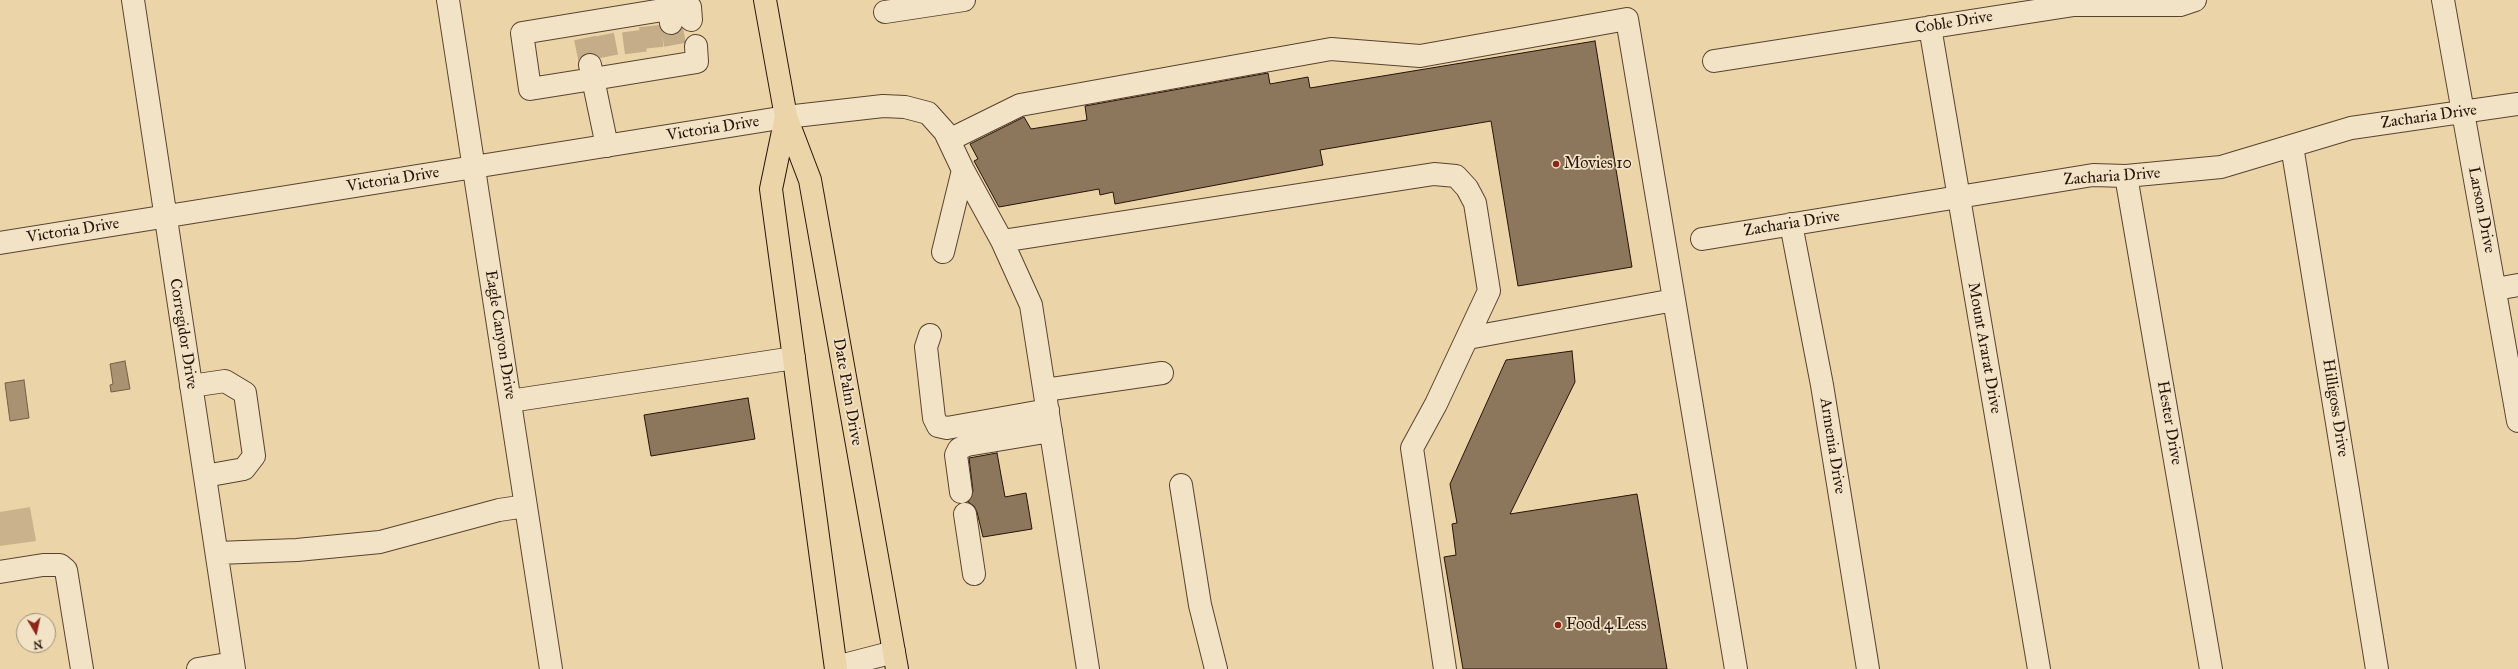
<!DOCTYPE html>
<html>
<head>
<meta charset="utf-8">
<style>
  body { margin:0 }
  #map { position:relative; width:2518px; height:669px; overflow:hidden; background:#ebd4a7; font-family:"IM FELL Great Primer",serif }
  canvas { display:block }
  .north { position:absolute; left:16px; top:613px; width:40px; height:40px; box-sizing:border-box; background:#f2e3c6; border:1px solid #a1907b; border-radius:50%; rotate:171deg; font-size:11px; font-weight:700; line-height:16px; text-align:center; color:#27130a }
  .north::after { content:''; display:block; margin:auto; width:14px; height:18px; background:#8f2418; clip-path:polygon(50% 0,100% 100%,50% 72%,0 100%) }
</style>
</head>
<body>
<div id="map">
<canvas width="2518" height="669"></canvas>
<div class="north">N</div>
</div>
<script>
const ctx = document.querySelector('canvas').getContext('2d');
ctx.lineJoin = 'round';
function paint(path, color) {
  ctx.fillStyle = color;
  ctx.fill(path, 'evenodd');
}
function poly(rows) {
  const path = new Path2D();
  for (const r of rows) {
    path.moveTo(r[0], r[1]);
    for (let i = 2; i < r.length; i += 2) path.lineTo(r[i], r[i + 1]);
  }
  return path;
}
function stroke(path, color, width, dash) {
  ctx.strokeStyle = color;
  ctx.lineWidth = width;
  ctx.lineCap = dash ? 'butt' : 'round';
  ctx.setLineDash(dash || []);
  ctx.stroke(path);
}
function drawText(font, color, halo, rows, align = 'center') {
  ctx.font = font + ' "IM FELL Great Primer",serif';
  ctx.lineWidth = 3.5;
  ctx.setLineDash([]);
  ctx.textBaseline = 'middle';
  ctx.strokeStyle = halo;
  ctx.fillStyle = color;
  for (const [text, x, y, turn = 0] of rows) {
    ctx.save();
    ctx.translate(x, y);
    ctx.rotate((+turn || 0) * Math.PI / 180);
    ctx.textAlign = isNaN(turn) ? turn : align;
    if (halo) ctx.strokeText(text, 0, 0);
    ctx.fillText(text, 0, 0);
    ctx.restore();
  }
}
paint(poly([
  [30,507,36,541,0,546,0,512]
]), '#cab38c');
const water = poly([
  [125,361,130,389,111,392,110,385,113,384,110,364,125,361],
  [24,380,29,418,10,421,5,383,24,380]
]);
paint(water, '#a89272');
stroke(water, '#745f48', 1);
const building = poly([
  [1595,41,1632,267,1518,286,1491,121,1320,150,1323,165,1115,204,1113,192,1100,195,1099,189,999,207,974,161,978,159,970,144,1024,117,1031,129,1087,120,1085,106,1268,73,1270,84,1308,77,1310,88,1595,41],
  [1572,351,1575,382,1510,514,1637,494,1667,669,1463,669,1444,557,1456,555,1452,524,1457,523,1450,484,1506,360,1572,351],
  [748,398,755,439,651,456,644,415,748,398],
  [997,453,1005,497,1026,493,1032,529,983,537,977,512,974,506,968,502,973,491,969,458,997,453]
]);
paint(building, '#8d775c');
stroke(building, '#27130a', 1);
stroke(poly([
  [671,23,676,50],
  [650,26,653,53],
  [633,31,636,54],
  [603,35,608,60],
  [585,38,590,63]
]), '#c4ad88', 22, [22, 11]);
const minor = poly([
  [133,0,234,669],
  [448,0,551,669],
  [2443,0,2518,421],
  [885,12,964,0],
  [671,23,669,9,690,7,691,20],
  [1930,27,2039,669],
  [1714,61,2074,5,2180,5,2195,0],
  [590,65,593,79,697,62,696,46],
  [949,140,1020,105,1331,49,1420,56,1627,19,1736,669],
  [607,146,593,79,530,89,522,33,669,9,668,0],
  [2292,146,2377,669],
  [2126,176,2211,669],
  [1791,224,1822,385,1868,669],
  [1702,239,2093,175,2126,176,2221,167,2351,128,2518,104],
  [1002,241,1434,174,1456,176,1467,188,1475,203,1489,291,1436,404,1412,448,1445,669],
  [0,243,786,117,883,106,905,107,928,113,945,132,963,170,1002,241,1031,305,1088,669],
  [943,252,963,170],
  [2496,289,2518,285],
  [930,335,926,347,934,418,938,426,947,428,1048,410],
  [1468,338,1674,300],
  [191,386,225,381,245,393,254,456,244,469,205,476],
  [1045,390,1162,373],
  [510,401,794,358],
  [1181,485,1200,605,1216,669],
  [961,492,956,455,959,449,967,445,1051,431],
  [965,514,974,574],
  [217,553,297,550,380,542,499,510,526,506],
  [0,572,43,565,60,565,66,570,82,669],
  [836,667,894,652],
  [198,669,233,663]
]);
const major = poly([
  [765,0,786,117,810,180,897,669],
  [786,117,771,189,836,669]
]);
stroke(minor, '#584331', 24);
stroke(major, '#27130a', 24);
stroke(minor, '#f2e3c6', 22);
stroke(major, '#ebd4a7', 22);
for (const [x, y, r, color] of [
  [1556,164,4,"#8f2418"],
  [1558,625,4,"#8f2418"]
]) {
  const dot = new Path2D();
  dot.arc(x, y, r, 0, 2 * Math.PI);
  ctx.fillStyle = color;
  ctx.fill(dot);
  stroke(dot, '#f2e3c6', 1.5);
}
drawText('16px', '#27130a', '#f2e3c6', [
  ["Coble Drive",1954,23,-9],
  ["Zacharia Drive",2429,117,-8],
  ["Victoria Drive",713,129,-9],
  ["Zacharia Drive",2112,177,-4],
  ["Victoria Drive",393,180,-9],
  ["Larson Drive",2481,210,79],
  ["Zacharia Drive",1792,224,-9],
  ["Victoria Drive",73,231,-9],
  ["Corregidor Drive",183,334,81],
  ["Eagle Canyon Drive",500,335,81],
  ["Mount Ararat Drive",1984,348,80],
  ["Date Palm Drive",847,392,80],
  ["Hilligoss Drive",2335,408,81],
  ["Hester Drive",2169,423,80],
  ["Armenia Drive",1832,446,81]
]);
drawText('16px', '#27130a', '#f2e3c6', [
  ["Movies 10",1564,164],
  ["Food 4 Less",1566,625]
], 'left');
</script>
</body>
</html>
